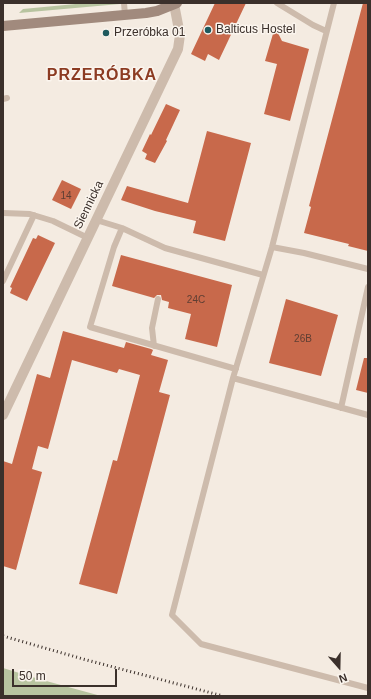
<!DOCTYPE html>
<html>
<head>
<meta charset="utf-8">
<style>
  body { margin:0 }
  #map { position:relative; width:371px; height:699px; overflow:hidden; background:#f4ebe1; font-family:Arial,sans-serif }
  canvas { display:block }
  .frame { position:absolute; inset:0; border:4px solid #3b302b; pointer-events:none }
  .north { position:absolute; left:319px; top:647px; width:40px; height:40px; -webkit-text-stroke:3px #fbf5ee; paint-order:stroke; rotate:160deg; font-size:11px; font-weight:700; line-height:16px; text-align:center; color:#3b302b }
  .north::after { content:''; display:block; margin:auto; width:14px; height:18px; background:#3b302b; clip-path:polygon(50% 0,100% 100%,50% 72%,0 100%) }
  .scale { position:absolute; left:12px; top:669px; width:105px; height:18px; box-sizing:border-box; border:2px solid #3b302b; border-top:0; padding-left:5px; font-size:12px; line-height:14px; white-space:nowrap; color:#3b302b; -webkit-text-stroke:3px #fbf5ee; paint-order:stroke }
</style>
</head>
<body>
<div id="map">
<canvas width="371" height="699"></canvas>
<div class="frame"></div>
<div class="north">N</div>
<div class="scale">50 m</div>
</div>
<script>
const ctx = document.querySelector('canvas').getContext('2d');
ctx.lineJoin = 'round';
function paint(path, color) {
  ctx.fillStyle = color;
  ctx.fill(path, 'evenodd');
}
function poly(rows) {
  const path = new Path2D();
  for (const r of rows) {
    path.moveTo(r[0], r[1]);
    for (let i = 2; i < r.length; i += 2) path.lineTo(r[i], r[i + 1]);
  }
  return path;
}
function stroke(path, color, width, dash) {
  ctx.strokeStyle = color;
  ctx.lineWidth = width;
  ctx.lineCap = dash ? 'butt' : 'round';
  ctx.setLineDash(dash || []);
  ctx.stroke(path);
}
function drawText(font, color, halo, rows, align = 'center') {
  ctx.font = font + ' Arial,sans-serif';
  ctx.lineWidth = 3;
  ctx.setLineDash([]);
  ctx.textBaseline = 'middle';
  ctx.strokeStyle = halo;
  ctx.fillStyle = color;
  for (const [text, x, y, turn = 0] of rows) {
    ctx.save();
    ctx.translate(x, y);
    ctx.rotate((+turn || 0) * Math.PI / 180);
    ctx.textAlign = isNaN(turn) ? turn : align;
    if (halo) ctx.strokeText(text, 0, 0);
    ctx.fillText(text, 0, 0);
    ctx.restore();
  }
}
paint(poly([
  [86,3,120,4,19,13,23,9],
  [3,668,39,679,101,696,3,696]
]), '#b8c4a0');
paint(poly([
  [215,3,246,3,219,60,208,54,205,61,191,54],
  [363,3,368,3,368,251,348,246,349,244,304,233,311,207,309,206,313,191],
  [275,27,282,41,309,49,290,121,264,114,277,64,265,61],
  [166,104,180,110,166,140,167,141,155,163,145,159,147,154,142,151,150,134,151,135],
  [207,131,251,143,225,241,193,233,196,221,155,211,121,200,127,186,188,203],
  [62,180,81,189,71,209,52,200],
  [38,235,55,243,27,301,10,293,12,288,10,287,33,238,36,239],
  [121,255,232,285,217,347,185,339,191,314,168,308,169,302,162,300,161,295,157,295,154,298,112,286],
  [286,299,338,315,321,376,269,363],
  [63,331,124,348,126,342,151,349,153,350,151,355,168,360,159,392,170,395,117,594,79,584,113,460,117,461,140,375,119,369,117,373,72,360,48,449,38,446,32,469,42,472,16,570,3,566,3,461,12,464,37,374,50,378],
  [364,358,368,358,368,393,356,390]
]), '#c8694b');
stroke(poly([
  [124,3,125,15],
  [277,3,313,25,326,31],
  [334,3,272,247,233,378,172,615,201,644,368,688],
  [3,99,7,98],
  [3,213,30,214,53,221,88,238],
  [96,220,122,228,165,248,263,275],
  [122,228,114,247,90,327,236,369],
  [272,247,304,253,368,269],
  [3,281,34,215],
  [154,346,152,328,158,299],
  [233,378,368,415],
  [341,408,368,287]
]), '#cdbbac', 6);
stroke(poly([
  [3,415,178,49,180,35,174,4]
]), '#cdbbac', 10);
stroke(poly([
  [3,26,146,13,157,11,177,3]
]), '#a18a7d', 10);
stroke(poly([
  [3,636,83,659,223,696]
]), '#3b302b', 3, [1, 3]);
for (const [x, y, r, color] of [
  [208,30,4,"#1f5a5e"],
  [106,33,4,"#1f5a5e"]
]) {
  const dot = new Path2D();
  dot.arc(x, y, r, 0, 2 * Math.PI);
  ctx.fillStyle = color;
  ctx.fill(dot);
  stroke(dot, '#fbf5ee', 1.5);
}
drawText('10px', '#5e3e33', null, [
  ["14",66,196],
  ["24C",196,300],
  ["26B",303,339]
]);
drawText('12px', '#3b302b', '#fbf5ee', [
  ["Balticus Hostel",216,30],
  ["Przeróbka 01",114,33]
], 'left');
drawText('12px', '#3b302b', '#fbf5ee', [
  ["Siennicka",89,205,-64]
]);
ctx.letterSpacing = '1px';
drawText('bold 16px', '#8c3b22', '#fbf5ee', [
  ["PRZERÓBKA",102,76]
]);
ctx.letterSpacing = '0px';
</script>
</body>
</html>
